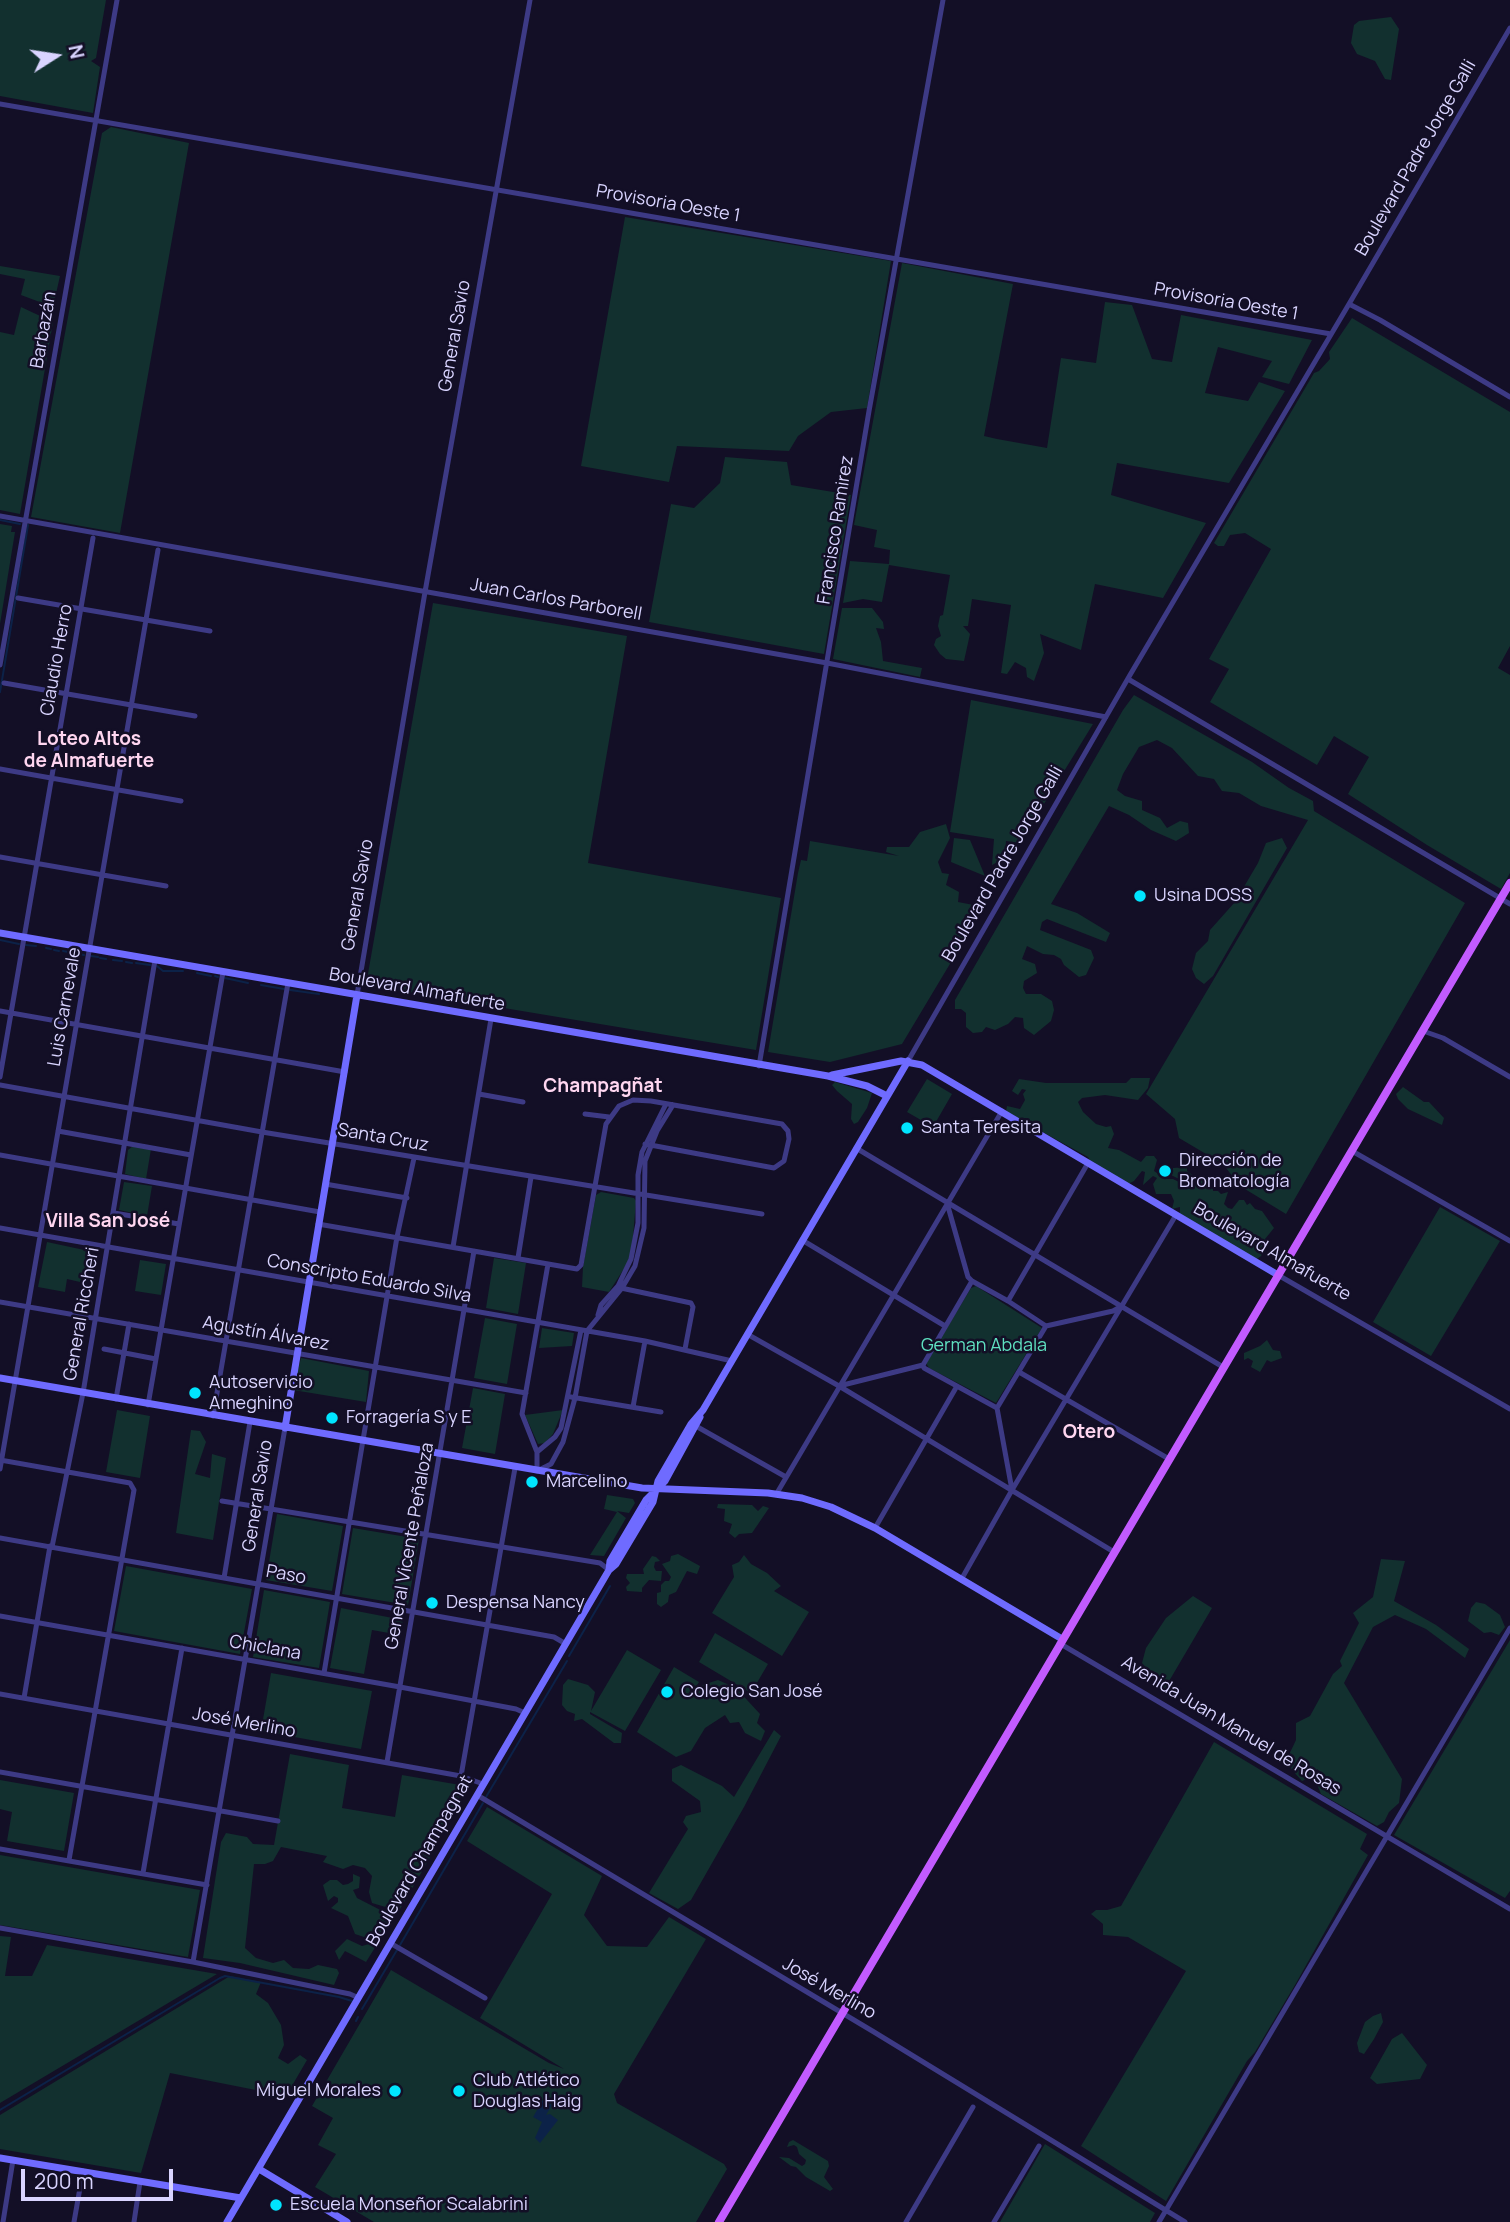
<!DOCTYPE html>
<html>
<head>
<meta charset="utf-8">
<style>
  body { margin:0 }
  #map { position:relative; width:1510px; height:2222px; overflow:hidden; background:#130f26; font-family:Manrope,sans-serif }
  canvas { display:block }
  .north { position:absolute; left:21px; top:21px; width:70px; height:70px; -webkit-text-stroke:5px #130f26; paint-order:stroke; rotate:78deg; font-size:19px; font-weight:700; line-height:28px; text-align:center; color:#d9d4ff }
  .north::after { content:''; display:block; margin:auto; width:24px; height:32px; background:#d9d4ff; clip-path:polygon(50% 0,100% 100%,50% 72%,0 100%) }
  .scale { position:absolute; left:21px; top:2169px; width:152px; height:32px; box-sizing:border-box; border:4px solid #d9d4ff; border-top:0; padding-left:9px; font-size:21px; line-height:24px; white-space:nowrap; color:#d9d4ff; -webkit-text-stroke:5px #130f26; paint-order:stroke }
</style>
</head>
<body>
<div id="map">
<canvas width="1510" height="2222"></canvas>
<div class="north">N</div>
<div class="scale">200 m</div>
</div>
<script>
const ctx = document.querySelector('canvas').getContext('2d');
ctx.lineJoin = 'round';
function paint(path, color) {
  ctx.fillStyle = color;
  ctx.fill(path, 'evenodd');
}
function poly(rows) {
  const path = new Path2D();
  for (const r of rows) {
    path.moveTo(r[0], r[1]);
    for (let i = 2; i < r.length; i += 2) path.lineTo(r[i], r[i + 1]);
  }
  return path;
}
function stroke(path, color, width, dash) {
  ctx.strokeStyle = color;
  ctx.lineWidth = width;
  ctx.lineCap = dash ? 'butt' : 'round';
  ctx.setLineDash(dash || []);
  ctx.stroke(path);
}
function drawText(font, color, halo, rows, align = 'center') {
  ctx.font = font + ' Manrope,sans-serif';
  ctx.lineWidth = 5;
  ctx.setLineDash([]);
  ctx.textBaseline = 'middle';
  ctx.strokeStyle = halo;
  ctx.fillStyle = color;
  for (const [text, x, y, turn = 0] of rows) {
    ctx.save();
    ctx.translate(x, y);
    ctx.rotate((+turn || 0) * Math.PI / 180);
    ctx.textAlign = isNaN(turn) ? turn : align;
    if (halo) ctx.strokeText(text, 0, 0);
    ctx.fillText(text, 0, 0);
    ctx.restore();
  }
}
paint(poly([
  [0,0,106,0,96,58,91,61,100,67,93,113,0,96],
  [1391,17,1399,29,1391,80,1385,79,1375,61,1357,54,1351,43,1354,25,1359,21],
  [111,127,189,143,120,533,31,517,102,133],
  [625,217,891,261,867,408,831,412,798,436,789,451,677,446,669,482,581,466],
  [902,263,1013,284,984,436,997,439,1047,448,1061,358,1096,363,1105,302,1132,305,1152,359,1172,362,1181,315,1312,340,1289,384,1262,377,1272,361,1218,347,1205,393,1248,401,1259,382,1285,391,1229,483,1117,463,1111,495,1206,523,1163,598,1095,584,1081,650,1040,634,1044,653,1034,681,1027,677,1026,668,1015,662,1007,674,1001,673,1011,605,972,599,968,626,963,626,970,634,964,661,946,659,940,654,934,645,936,639,941,636,938,626,940,616,943,615,950,575,889,565,882,602,863,599,843,603,850,561,889,564,890,550,874,547,877,530,854,525],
  [0,266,60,276,53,307,21,295,25,279,0,274],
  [21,307,53,322,20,514,0,510,0,332,14,335],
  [1352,318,1510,412,1510,646,1498,668,1510,675,1510,873,1501,889,1427,845,1348,794,1369,757,1334,736,1317,765,1210,702,1229,669,1209,659,1271,549,1245,533,1230,535,1224,546,1218,546,1214,543,1314,373,1319,371,1330,359,1329,352],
  [725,457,787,462,791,485,851,495,824,654,649,622,671,504,694,508,720,483],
  [0,524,12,526,11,532,15,532,0,624],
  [433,603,627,636,588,863,781,898,756,1050,366,985],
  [842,608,872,608,883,622,884,629,876,628,881,642,883,661,922,668,920,677,833,659],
  [1134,695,1252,762,1289,788,1313,801,1314,811,1465,903,1286,1214,1240,1186,1223,1164,1179,1138,1175,1119,1146,1094,1308,820,1261,806,1239,793,1222,791,1214,779,1198,776,1172,748,1157,740,1139,747,1123,774,1117,790,1125,796,1142,801,1142,810,1160,818,1167,828,1180,821,1188,823,1189,833,1176,841,1151,830,1129,815,1109,806,1051,904,1077,913,1110,933,1106,942,1047,919,1042,922,1040,930,1091,950,1094,958,1086,975,1079,977,1064,965,1061,959,1054,955,1043,954,1027,946,1022,959,1035,964,1037,973,1024,981,1023,988,1026,994,1041,994,1052,1001,1054,1010,1051,1021,1034,1035,1024,1028,1023,1018,1015,1017,1008,1024,995,1030,986,1027,982,1032,973,1033,966,1027,966,1013,961,1009,955,1009,955,1000,1123,710],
  [971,700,1093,724,1020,843,1006,841,1005,858,992,865,994,839,950,832],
  [946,824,950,838,938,862,942,873,949,874,946,885,959,892,958,902,984,907,902,1044,830,1062,768,1052,798,873,801,860,807,861,810,841,899,856,886,852,887,847,909,847,920,832],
  [954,838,970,840,985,876,951,862],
  [1282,838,1287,848,1213,976,1204,984,1196,978,1192,969,1196,953,1208,941,1210,930,1235,902,1258,863,1266,843],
  [1131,1078,1150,1078,1148,1088,1138,1100,1105,1095,1082,1098,1078,1102,1083,1112,1096,1124,1106,1127,1111,1126,1114,1134,1108,1148,1119,1150,1141,1162,1146,1156,1154,1156,1157,1160,1154,1171,1166,1179,1173,1179,1183,1184,1183,1181,1171,1175,1173,1168,1187,1167,1187,1171,1194,1176,1193,1181,1201,1178,1213,1184,1213,1191,1218,1191,1221,1194,1228,1192,1224,1204,1228,1208,1232,1209,1239,1200,1244,1200,1247,1205,1250,1203,1255,1209,1262,1211,1274,1228,1265,1239,1269,1243,1261,1256,1257,1259,1254,1258,1180,1214,1180,1207,1172,1209,1174,1201,1171,1194,1156,1194,1153,1184,1157,1178,1153,1176,1143,1185,1145,1172,1142,1171,1134,1181,1128,1184,1090,1161,1088,1157,1028,1124,1026,1118,1019,1119,1006,1112,1007,1106,1020,1109,1025,1100,1023,1094,1026,1090,1022,1089,1018,1095,1012,1091,1019,1079,1046,1083,1126,1083],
  [927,1079,952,1094,933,1127,907,1112],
  [835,1082,872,1093,867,1108,858,1122,854,1124,851,1119,852,1104,837,1091,832,1085],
  [1403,1087,1424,1102,1429,1102,1444,1118,1442,1125,1408,1109,1398,1099,1396,1094],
  [133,1146,151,1149,146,1179,125,1174,128,1150],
  [124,1182,152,1186,147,1216,119,1210],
  [601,1192,634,1198,636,1201,632,1249,627,1264,609,1292,582,1287,583,1267,596,1195],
  [1440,1207,1500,1241,1431,1356,1373,1322],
  [47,1242,89,1251,84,1275,82,1275,80,1282,67,1279,65,1292,38,1287],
  [494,1258,526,1263,518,1314,486,1308],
  [140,1260,166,1264,161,1295,135,1291],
  [976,1286,1042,1328,996,1403,929,1368,926,1363,971,1288],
  [485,1318,517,1324,507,1384,474,1378],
  [542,1328,574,1333,572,1346,539,1348],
  [1267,1340,1273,1350,1280,1351,1282,1358,1271,1362,1267,1360,1260,1372,1251,1367,1253,1361,1248,1358,1244,1360,1244,1353,1260,1346],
  [301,1358,369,1371,366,1402,293,1390],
  [473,1388,505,1394,495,1454,462,1448],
  [117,1410,150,1416,140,1478,106,1472],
  [563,1410,553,1434,545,1443,538,1444,525,1415],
  [191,1430,200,1431,206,1442,195,1474,210,1478,212,1454,226,1458,213,1540,176,1533],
  [607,1495,633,1499,635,1503,629,1513,617,1511,626,1518,604,1556,590,1555,617,1512,604,1509],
  [718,1504,752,1505,758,1511,763,1506,769,1508,752,1533,739,1534,735,1538,729,1533,732,1524,724,1521,725,1509,717,1508],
  [277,1514,343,1526,332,1591,266,1580],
  [353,1528,419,1539,408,1605,342,1594],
  [678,1554,700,1566,699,1569,697,1574,687,1571,676,1592,669,1595,668,1602,661,1607,657,1604,657,1593,661,1592,661,1585,665,1581,669,1581,671,1577,662,1564,670,1561,671,1556],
  [744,1555,751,1564,767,1573,781,1586,774,1591,809,1612,782,1656,712,1613,734,1577,732,1565,739,1562],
  [652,1556,656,1557,660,1561,655,1562,654,1567,656,1571,662,1571,661,1581,649,1580,642,1588,642,1592,627,1591,626,1587,630,1583,626,1578,627,1574,644,1574,643,1569],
  [1381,1559,1405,1561,1394,1601,1436,1625,1469,1649,1465,1658,1426,1629,1395,1615,1373,1627,1344,1683,1402,1779,1399,1803,1389,1812,1384,1822,1377,1826,1321,1794,1316,1782,1321,1772,1317,1769,1309,1778,1302,1781,1292,1770,1287,1759,1296,1740,1296,1723,1310,1716,1333,1674,1342,1666,1340,1661,1359,1623,1353,1613,1373,1597],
  [126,1566,252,1589,240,1654,114,1631],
  [264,1590,330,1602,319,1668,253,1657],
  [1193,1596,1212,1608,1165,1688,1159,1688,1155,1678,1142,1663,1146,1648,1166,1618],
  [1476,1602,1485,1604,1500,1615,1505,1627,1499,1635,1491,1632,1484,1633,1468,1621,1471,1608],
  [341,1608,403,1620,400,1635,372,1630,364,1674,330,1668],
  [715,1633,768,1664,751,1693,699,1662],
  [1510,1640,1510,1891,1505,1898,1394,1835],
  [627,1650,661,1670,625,1731,590,1712,590,1714,622,1733,621,1743,614,1743,582,1719,574,1721,575,1714,567,1711,562,1705,563,1685,568,1679,588,1685,595,1692,591,1711],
  [674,1667,699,1682,696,1687,718,1680,736,1688,760,1714,757,1723,765,1731,761,1741,745,1733,739,1722,730,1723,725,1715,705,1728,691,1751,676,1757,637,1732],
  [271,1673,372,1691,361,1749,261,1731],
  [774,1730,781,1736,744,1807,691,1900,678,1909,649,1893,688,1829,683,1822,686,1816,701,1812,700,1801,672,1781,672,1769,681,1765,722,1786,734,1797],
  [1214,1742,1367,1834,1360,1849,1368,1855,1295,1985,1255,2052,1247,2061,1166,2201,1081,2146,1186,1971,1128,1937,1103,1935,1103,1924,1091,1914,1096,1910,1107,1910,1121,1906],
  [290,1754,349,1765,342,1808,395,1817,402,1775,466,1786,429,1848,435,1849,399,1911,372,1903,369,1892,372,1876,365,1868,353,1865,343,1869,323,1862,327,1856,281,1847,273,1861,265,1864,254,1864,245,1948,256,1958,273,1963,284,1960,293,1968,309,1969,318,1965,337,1969,339,1973,334,1985,240,1963,203,1958,221,1842,226,1833,247,1837,253,1844,274,1845],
  [0,1780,74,1793,64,1851,7,1841,12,1812,0,1809],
  [487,1807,602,1876,584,1915,607,1946,647,1947,669,1917,706,1939,614,2094,617,2103,724,2164,727,2169,696,2222,374,2222,315,2187,336,2154,318,2145,333,2118,312,2106,391,1970,549,2063,564,2069,480,2018,552,1894,467,1841],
  [0,1855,200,1890,188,1957,0,1925],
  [353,1874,360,1877,359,1888,353,1890,357,1898,394,1917,366,1962,345,1951,339,1960,335,1951,347,1939,362,1946,369,1944,367,1938,355,1934,348,1916,331,1908,338,1902,338,1898,334,1896,328,1901,323,1885,330,1880,337,1880,343,1885,348,1884,353,1881],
  [0,1936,11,1937,5,1976,32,1976,47,1945,217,1974,0,2103],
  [230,1976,261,1982,256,1994,268,2003,281,2025,284,2045,278,2058,288,2064,300,2055,307,2060,286,2096,170,2073,141,2173,0,2149,0,2115],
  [1381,2013,1383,2022,1374,2039,1364,2054,1359,2052,1357,2043,1365,2022,1373,2016],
  [1402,2033,1427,2065,1420,2079,1377,2084,1370,2078,1392,2039],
  [793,2140,828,2161,829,2166,824,2177,833,2189,830,2191,806,2177,796,2167,791,2166,779,2157,789,2158,802,2166,805,2164,806,2160,799,2154,797,2147,794,2145,787,2147,789,2142],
  [1045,2144,1155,2213,1150,2222,1000,2222]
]), '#12302f');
paint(poly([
  [543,2100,552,2105,546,2115,550,2114,558,2120,540,2143,535,2138,542,2122,533,2117]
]), '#0c2248');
stroke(poly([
  [0,520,20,524],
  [0,692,28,525],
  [0,940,19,944],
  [26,945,36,946],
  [46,948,51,949],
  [54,950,59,951],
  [63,951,84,955],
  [91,956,98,957],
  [100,958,106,959],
  [113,960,122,961],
  [126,962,132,963],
  [136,963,150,965],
  [157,966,163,971,183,971],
  [197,973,211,976],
  [215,976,218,977],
  [225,978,248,983],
  [261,985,284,989],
  [290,990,319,994],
  [569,1656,610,1586],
  [486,1797,567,1661],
  [400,1945,483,1803],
  [362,2009,397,1950],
  [356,2021,358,2017],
  [0,2110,220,1978,225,1976,339,1997,352,2001]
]), '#0c2248', 2);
stroke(poly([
  [0,104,1331,334],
  [1349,304,1510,28],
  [0,516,827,663,1106,717],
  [18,598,210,631],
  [0,665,117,0],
  [1128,679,1510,904],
  [4,683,195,716],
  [0,769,181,801],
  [0,857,166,886],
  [357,995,425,592,530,0],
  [0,1011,345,1072],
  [1423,1031,1443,1038,1510,1077],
  [908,1061,1130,675,1349,304,1380,320,1510,397],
  [759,1066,869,411,943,0],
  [0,1077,93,538],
  [0,1085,262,1132,762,1214],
  [479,1094,523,1102],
  [585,1114,609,1117],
  [58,1131,191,1155],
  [856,1148,1223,1367],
  [1352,1151,1510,1241],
  [0,1155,320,1212],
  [325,1184,407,1198],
  [947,1203,968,1277,972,1281],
  [114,1213,179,1224],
  [318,1224,577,1269,581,1265,606,1124,619,1106,633,1100,651,1101,782,1124,788,1131,789,1139,784,1161,774,1168,645,1144],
  [0,1228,645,1341,732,1361],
  [802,1240,945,1326],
  [453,1247,491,1019],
  [518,1258,531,1177],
  [548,1264,522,1414,537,1452,537,1471,551,1464,563,1442,575,1398,587,1331,622,1288,635,1266,644,1228,645,1161,657,1131,673,1105],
  [1278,1275,1510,1409],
  [972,1281,1008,1301,1046,1326],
  [621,1288,691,1303,693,1307,685,1349],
  [1008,1301,1088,1163],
  [0,1302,526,1393],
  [598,1315,601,1305,618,1286,631,1259,638,1223,638,1175,642,1152,666,1104],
  [1046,1326,1113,1311,1122,1306],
  [747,1334,839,1386,1114,1552],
  [104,1349,156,1359],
  [923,1365,972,1281],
  [923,1365,924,1368,997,1408],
  [1019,1372,1169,1459],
  [839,1386,923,1365],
  [571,1397,661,1412],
  [116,1399,129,1324],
  [148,1405,223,972],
  [633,1407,645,1341],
  [997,1408,1046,1326],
  [997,1408,1012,1490],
  [213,1416,288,983],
  [694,1425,786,1477],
  [537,1452,555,1437,561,1428,581,1330],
  [0,1460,130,1483,134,1490,69,1860],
  [0,1469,158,550],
  [777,1493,1002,1111],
  [222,1501,600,1563,609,1570],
  [875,1528,957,1386],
  [0,1538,554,1637,566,1644],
  [52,1547,83,1393,155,960],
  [224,1578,250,1422],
  [961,1580,1012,1490,1176,1215],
  [0,1616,400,1687,516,1709,525,1713],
  [1059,1643,1510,1909],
  [324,1673,397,1237,414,1158],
  [0,1694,461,1776,483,1784],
  [24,1698,50,1546],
  [387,1762,474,1251],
  [0,1772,278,1821],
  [461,1776,515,1468],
  [477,1795,874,2032,1185,2222],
  [0,1849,207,1885],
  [143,1873,182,1648],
  [0,1928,193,1962,350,1994,359,1998],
  [390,1943,485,1998],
  [193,1962,285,1428],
  [3,2222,13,2160],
  [74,2222,83,2171],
  [134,2222,140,2182],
  [906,2222,973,2107],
  [994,2222,1039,2146],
  [1159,2222,1510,1628]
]), '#3d3a85', 5);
stroke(poly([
  [0,933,828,1076,867,1086,887,1096],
  [832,1075,901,1061,922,1065,1278,1275],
  [0,1378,642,1488,768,1493,802,1498,831,1507,875,1528,1062,1639],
  [285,1428,357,995],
  [609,1570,610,1561,646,1500,665,1481,700,1417],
  [0,2158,241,2198],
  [259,2169,347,2222],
  [227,2222,609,1570,616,1564,653,1502,658,1481,691,1424,703,1410,908,1061]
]), '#6f6bff', 7);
stroke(poly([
  [719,2222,1510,883]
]), '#c25bff', 8);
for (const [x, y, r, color] of [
  [1140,896,7,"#00e5ff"],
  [907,1128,7,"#00e5ff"],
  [1165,1171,7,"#00e5ff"],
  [195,1393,7,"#00e5ff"],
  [332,1418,7,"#00e5ff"],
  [532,1482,7,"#00e5ff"],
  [432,1603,7,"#00e5ff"],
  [667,1692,7,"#00e5ff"],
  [395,2091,7,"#00e5ff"],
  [459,2091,7,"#00e5ff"],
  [276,2205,7,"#00e5ff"]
]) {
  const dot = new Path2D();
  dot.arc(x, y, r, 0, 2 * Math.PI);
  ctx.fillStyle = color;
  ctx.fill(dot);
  stroke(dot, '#130f26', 2.5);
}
drawText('18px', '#d9d4ff', '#130f26', [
  ["Boulevard Padre Jorge Galli",1416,158,-60],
  ["Provisoria Oeste 1",668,204,10],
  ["Provisoria Oeste 1",1226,302,10],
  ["Barbazán",44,330,-80],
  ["General Savio",455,336,-80],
  ["Francisco Ramirez",836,530,-81],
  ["Juan Carlos Parborell",556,600,10],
  ["Claudio Herro",57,660,-80],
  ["Boulevard Padre Jorge Galli",1003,864,-60],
  ["General Savio",358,895,-80],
  ["Boulevard Almafuerte",417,990,10],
  ["Luis Carnevale",65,1007,-80],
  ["Santa Cruz",383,1138,10],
  ["Boulevard Almafuerte",1272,1252,30],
  ["Conscripto Eduardo Silva",369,1279,10],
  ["General Riccheri",82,1314,-80],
  ["Agustín Álvarez",266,1334,10],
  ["General Savio",258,1496,-81],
  ["General Vicente Peñaloza",410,1546,-80],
  ["Paso",286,1575,10],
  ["Chiclana",265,1648,10],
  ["José Merlino",244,1723,10],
  ["Avenida Juan Manuel de Rosas",1231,1726,31],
  ["Boulevard Champagnat",420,1861,-60],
  ["José Merlino",829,1989,30]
]);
drawText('18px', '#d9d4ff', '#130f26', [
  ["Usina DOSS",1154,896],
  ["Santa Teresita",921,1128],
  ["Dirección de",1179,1161],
  ["Bromatología",1179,1182],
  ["Autoservicio",209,1383],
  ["Ameghino",209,1404],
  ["Forragería S y E",346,1418],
  ["Marcelino",546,1482],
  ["Despensa Nancy",446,1603],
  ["Colegio San José",681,1692],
  ["Club Atlético",473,2081],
  ["Douglas Haig",473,2102],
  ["Miguel Morales",381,2091,"right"],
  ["Escuela Monseñor Scalabrini",290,2205]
], 'left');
drawText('18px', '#5fe0c0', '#130f26', [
  ["German Abdala",984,1346]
]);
drawText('bold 19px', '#ffd6f0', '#130f26', [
  ["Loteo Altos",89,740],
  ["de Almafuerte",89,762],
  ["Champagñat",603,1087],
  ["Villa San José",108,1222],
  ["Otero",1089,1433]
]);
</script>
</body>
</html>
